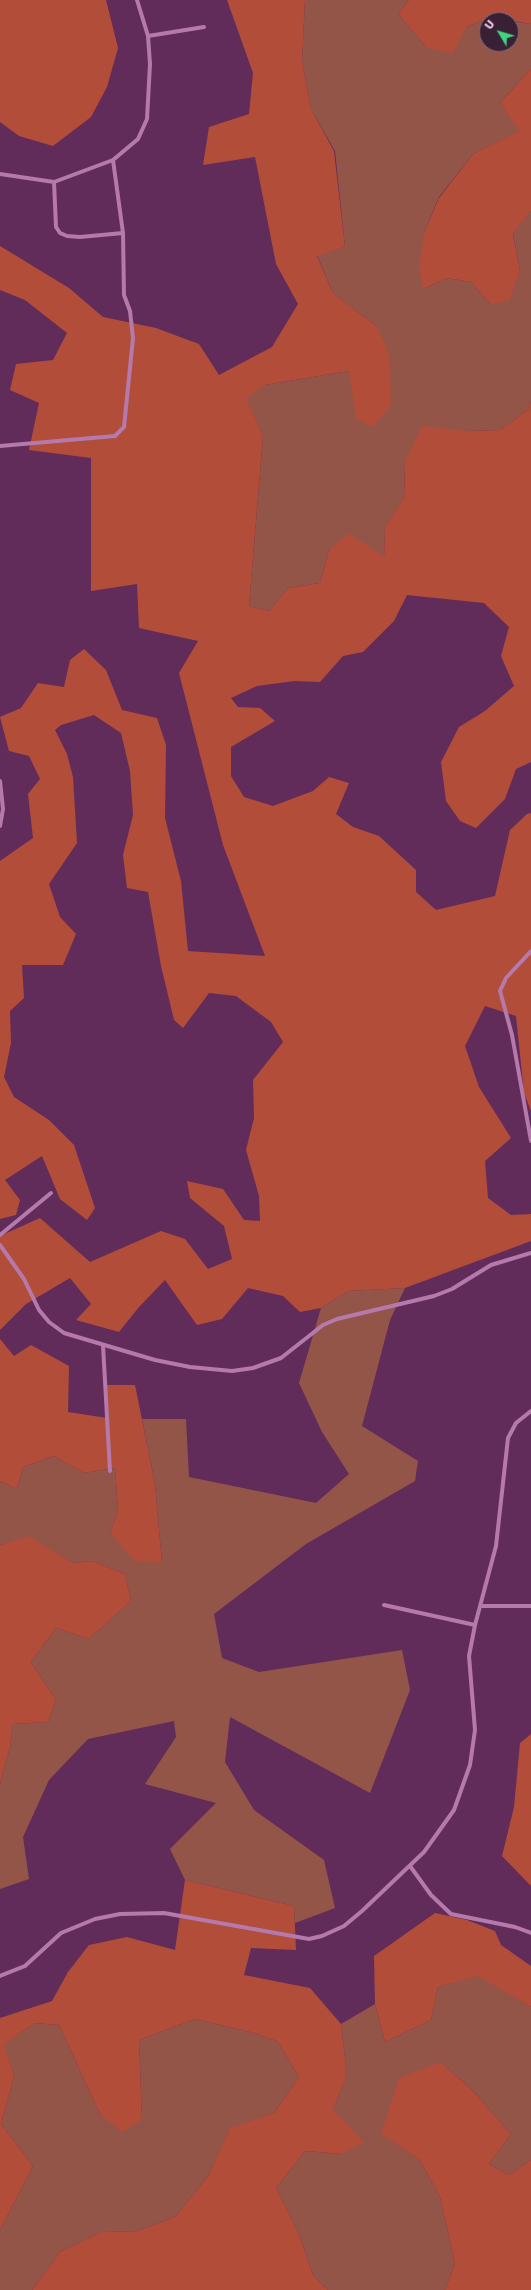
<!DOCTYPE html>
<html>
<head>
<meta charset="utf-8">
<style>
  body { margin:0 }
  #map { position:relative; width:531px; height:2290px; overflow:hidden; background:#622c5a; font-family:"Work Sans",sans-serif }
  canvas { display:block }
  .north { position:absolute; left:479px; top:12px; width:40px; height:40px; box-sizing:border-box; background:#392035; border:1px solid #83677e; border-radius:50%; rotate:308deg; font-size:11px; font-weight:700; line-height:16px; text-align:center; color:#f3d2ec }
  .north::after { content:''; display:block; margin:auto; width:14px; height:18px; background:#3fd77d; clip-path:polygon(50% 0,100% 100%,50% 72%,0 100%) }
</style>
</head>
<body>
<div id="map">
<canvas width="531" height="2290"></canvas>
<div class="north">U</div>
</div>
<script>
const ctx = document.querySelector('canvas').getContext('2d');
ctx.lineJoin = 'round';
function paint(path, color) {
  ctx.fillStyle = color;
  ctx.fill(path, 'evenodd');
}
function poly(rows) {
  const path = new Path2D();
  for (const r of rows) {
    path.moveTo(r[0], r[1]);
    for (let i = 2; i < r.length; i += 2) path.lineTo(r[i], r[i + 1]);
  }
  return path;
}
function stroke(path, color, width, dash) {
  ctx.strokeStyle = color;
  ctx.lineWidth = width;
  ctx.lineCap = dash ? 'butt' : 'round';
  ctx.setLineDash(dash || []);
  ctx.stroke(path);
}
paint(poly([
  [305,0,409,0,398,14,427,48,466,27,492,17,507,20,487,20,487,44,511,44,511,21,531,24,531,69,500,103,520,131,473,154,439,197,425,230,423,289,447,278,471,282,490,304,520,271,513,232,531,211,531,401,529,409,500,430,469,431,405,462,404,497,385,529,384,558,329,550,320,583,288,588,269,611,249,606,263,436,245,399,265,385,349,371,378,327,333,293,317,255,345,247,335,151,311,109,302,61],
  [405,1288,390,1320,362,1426,418,1461,415,1481,306,1544,214,1614,222,1658,259,1672,402,1650,410,1690,370,1793,230,1717,225,1762,254,1810,324,1860,335,1908,295,1923,294,1906,185,1880,170,1849,216,1803,145,1784,176,1737,174,1721,88,1739,49,1780,23,1837,29,1879,0,1889,0,1784,10,1747,13,1724,48,1722,56,1700,31,1662,56,1628,89,1639,131,1601,125,1574,92,1561,73,1563,29,1537,0,1545,0,1481,17,1489,23,1467,54,1456,84,1473,115,1468,118,1510,110,1533,162,1563,155,1484,142,1419,186,1419,189,1477,316,1503,349,1474,322,1432,299,1383,321,1308,348,1291],
  [478,1975,531,2007,531,2160,509,2175,489,2164,511,2134,474,2092,441,2062,382,2134,420,2160,440,2197,455,2263,445,2290,328,2290,313,2275,299,2234,276,2188,305,2151,341,2154,333,2110,347,2075,341,2024,375,2004,385,2042,431,2020,438,1987],
  [195,2019,250,2032,277,2041,299,2077,274,2113,230,2129,208,2176,175,2217,134,2232,103,2231,60,2252,32,2290,0,2290,0,2230,33,2166,1,2124,14,2076,3,2044,35,2023,59,2025,100,2114,142,2120,139,2040]
]), '#935548');
paint(poly([
  [0,0,106,0,118,48,107,87,91,117,53,146,19,136,0,122],
  [227,0,305,0,302,61,311,109,334,151,345,247,317,256,333,293,378,327,390,358,391,405,373,427,356,419,349,371,265,385,246,399,263,436,249,606,269,611,288,588,320,583,329,550,349,533,384,557,385,528,404,497,405,462,422,426,469,431,500,430,529,409,531,401,531,762,516,769,505,799,476,828,460,821,446,801,441,762,459,727,485,711,514,686,501,656,509,627,484,603,407,595,394,621,363,652,343,656,320,682,294,681,257,686,231,698,238,707,260,708,275,721,231,747,231,776,244,797,273,806,313,791,329,777,349,783,336,814,353,827,379,836,416,870,416,892,436,910,495,896,510,830,527,814,531,813,531,1111,524,1093,516,1016,485,1006,465,1046,479,1087,511,1138,485,1161,488,1198,511,1215,531,1214,531,1241,405,1288,348,1291,321,1308,300,1312,283,1296,248,1288,222,1319,197,1325,165,1280,139,1307,119,1332,76,1320,91,1304,70,1278,26,1304,0,1330,0,1236,40,1218,90,1262,161,1231,185,1239,208,1269,232,1259,224,1226,190,1198,187,1181,223,1189,244,1220,260,1221,259,1196,246,1150,254,1118,253,1080,283,1042,271,1022,236,996,209,993,183,1028,174,1020,161,966,148,892,127,888,123,855,133,815,130,771,121,733,94,715,61,725,55,730,67,754,73,777,77,843,49,884,60,917,76,934,63,965,22,965,24,998,10,1011,11,1043,4,1077,14,1097,49,1120,74,1145,95,1208,87,1220,60,1199,42,1156,5,1180,20,1200,16,1215,0,1219,0,861,33,838,28,794,40,779,29,756,9,751,0,717,21,708,38,683,64,687,70,660,84,649,106,670,122,710,157,718,166,745,165,818,181,881,188,951,265,956,223,845,179,673,198,641,139,628,137,584,91,591,91,458,29,450,39,403,10,390,16,364,53,360,67,333,25,300,0,290,0,246,69,288,103,317,156,328,199,344,219,375,272,347,298,304,276,264,255,157,203,165,209,127,249,114,253,73],
  [409,0,531,0,531,24,492,17,466,27,453,53,427,48,398,14],
  [531,69,531,211,513,233,520,271,509,301,490,304,471,282,447,278,423,289,419,267,425,230,439,198,473,154,519,131,500,103],
  [0,1339,14,1356,31,1345,69,1366,68,1412,107,1418,107,1385,135,1385,155,1484,162,1563,135,1561,110,1533,118,1510,115,1468,84,1473,54,1456,23,1467,17,1489,0,1481],
  [29,1536,73,1563,92,1561,125,1574,131,1601,89,1639,56,1628,31,1662,56,1700,48,1722,13,1724,10,1747,0,1784,0,1545],
  [531,1734,531,1886,502,1856,514,1807,520,1743],
  [185,1880,294,1906,296,1950,251,1948,244,1975,310,1988,341,2024,347,2075,333,2110,364,2142,341,2154,305,2151,276,2188,299,2234,313,2275,328,2290,32,2290,60,2252,103,2231,134,2232,175,2217,208,2176,230,2128,274,2113,299,2077,277,2041,250,2032,195,2019,139,2040,142,2120,122,2132,100,2114,59,2025,35,2023,4,2044,14,2076,1,2124,33,2166,0,2230,0,2018,52,2001,68,1972,89,1945,127,1937,175,1950],
  [435,1913,467,1920,495,1931,501,1945,531,1966,531,2007,478,1976,438,1987,431,2020,385,2042,375,2004,374,1956],
  [441,2062,474,2092,511,2134,489,2164,509,2175,531,2160,531,2290,445,2290,455,2263,440,2197,420,2160,381,2134,399,2078]
]), '#b24d3a');
stroke(poly([
  [148,36,204,27],
  [0,174,54,182,113,160,138,139,147,119,150,64,148,36,137,0],
  [54,182,56,227,60,233,67,236,80,237,123,233],
  [0,446,115,436,124,427,133,338,130,311,124,295,123,233,113,160],
  [0,781,3,809,0,826],
  [531,951,506,978,500,991,512,1035,531,1141],
  [0,1235,51,1193],
  [0,1245,24,1279,39,1310,49,1322,64,1333,155,1360,190,1367,232,1371,253,1368,281,1358,323,1325,337,1319,434,1296,452,1289,491,1265,531,1253],
  [103,1345,110,1471],
  [384,1605,475,1625],
  [481,1606,531,1606],
  [410,1866,431,1895,451,1914,515,1927,531,1933],
  [0,1976,25,1966,61,1933,95,1919,120,1914,164,1913,309,1939,322,1936,344,1926,362,1911,424,1852,454,1810,470,1765,475,1730,469,1656,475,1625,496,1546,508,1438,516,1423,531,1411]
]), '#b579ab', 4);
</script>
</body>
</html>
